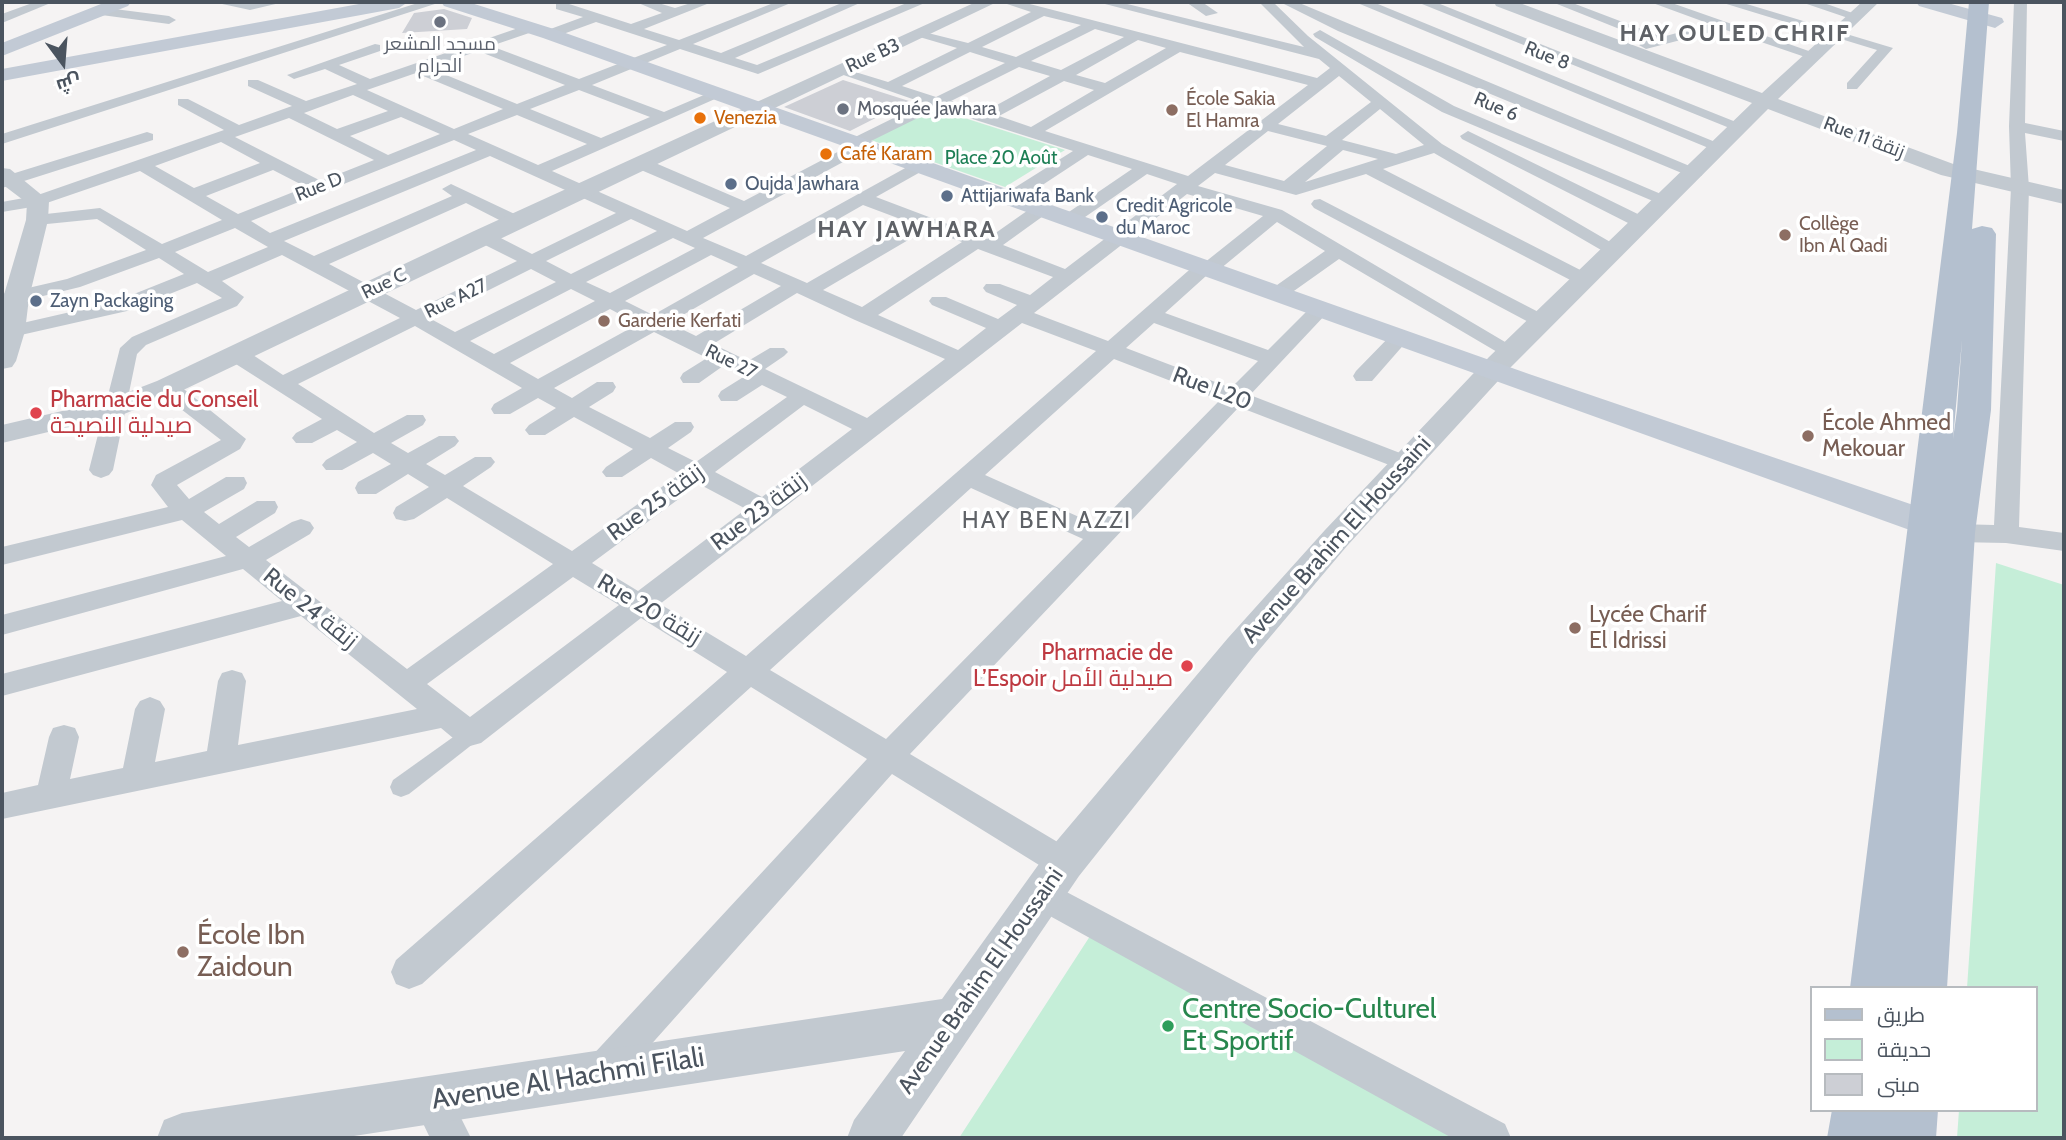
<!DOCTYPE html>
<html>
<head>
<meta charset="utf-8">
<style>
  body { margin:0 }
  #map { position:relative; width:2066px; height:1140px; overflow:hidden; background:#f5f3f3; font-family:Cabin,Cairo,sans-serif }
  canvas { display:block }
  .frame { position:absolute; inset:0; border:4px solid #4b545f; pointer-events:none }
  .legend { position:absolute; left:1810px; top:986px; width:228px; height:126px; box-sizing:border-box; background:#fff; border:2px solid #b7bbbf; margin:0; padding:9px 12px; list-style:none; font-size:21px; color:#4b545f }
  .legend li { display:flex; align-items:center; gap:14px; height:35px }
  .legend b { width:35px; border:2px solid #b7bbbf }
  .north { position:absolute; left:28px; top:28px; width:70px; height:70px; -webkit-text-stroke:5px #fff; paint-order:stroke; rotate:164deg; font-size:19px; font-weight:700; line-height:28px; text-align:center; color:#4b545f }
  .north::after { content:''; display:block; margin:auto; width:24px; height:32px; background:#4b545f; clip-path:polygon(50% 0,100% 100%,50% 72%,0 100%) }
</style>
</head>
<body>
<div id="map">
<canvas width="2066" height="1140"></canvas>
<div class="frame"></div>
<ul class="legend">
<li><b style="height:9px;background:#b4c0cf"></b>طريق</li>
<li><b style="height:19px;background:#c5eed8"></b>حديقة</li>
<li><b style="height:19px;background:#cdcfd5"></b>مبنى</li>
</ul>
<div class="north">ش</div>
</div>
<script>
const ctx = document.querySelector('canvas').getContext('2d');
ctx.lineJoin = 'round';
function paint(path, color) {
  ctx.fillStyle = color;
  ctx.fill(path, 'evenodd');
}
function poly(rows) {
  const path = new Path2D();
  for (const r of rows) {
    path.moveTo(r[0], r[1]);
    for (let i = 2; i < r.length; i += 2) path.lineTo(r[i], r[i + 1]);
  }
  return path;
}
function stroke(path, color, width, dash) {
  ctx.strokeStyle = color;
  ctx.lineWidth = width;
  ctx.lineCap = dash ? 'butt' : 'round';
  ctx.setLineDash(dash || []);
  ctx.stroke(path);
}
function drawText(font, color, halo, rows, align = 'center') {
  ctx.font = font + ' Cabin,Cairo,sans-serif';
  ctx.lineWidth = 7;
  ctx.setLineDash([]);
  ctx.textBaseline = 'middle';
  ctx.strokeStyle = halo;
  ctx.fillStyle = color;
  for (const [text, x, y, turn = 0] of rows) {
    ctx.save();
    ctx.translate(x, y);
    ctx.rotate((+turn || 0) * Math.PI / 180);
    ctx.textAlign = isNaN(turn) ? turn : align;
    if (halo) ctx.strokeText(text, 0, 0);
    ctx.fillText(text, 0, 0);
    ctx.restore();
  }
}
paint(poly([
  [930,107,1065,150,1005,187,868,139],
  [1996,563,2064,585,2064,1138,1957,1138,1959,1110,2036,1110,2036,988,1967,988],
  [1105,913,1502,1138,959,1138]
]), '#c5eed8');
paint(poly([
  [444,9,472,18,467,29,402,33,414,13],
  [843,80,909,101,850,131,784,107]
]), '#cdcfd5');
paint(poly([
  [470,725,478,728,481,734,478,740,409,794,401,797,393,794,390,787,393,780,470,725]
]), '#c2c9d0');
paint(poly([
  [35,2,53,2,2,23,2,14,35,2],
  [213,2,284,2,250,10,213,2],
  [421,2,441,2,2,144,2,134,421,2],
  [636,2,655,2,675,8,694,2,712,2,644,29,679,40,776,2,793,2,693,44,721,53,844,2,862,2,735,58,757,65,909,2,927,2,758,74,680,49,592,85,664,112,711,92,721,92,724,95,552,171,687,231,730,208,634,167,632,163,634,159,646,159,744,201,847,147,847,141,924,103,832,71,839,67,888,82,957,48,916,36,916,30,968,43,1031,12,1001,2,1022,2,1317,78,1330,68,1319,59,1105,4,1119,2,1304,47,1259,2,1273,2,1308,36,1442,144,1624,250,1622,254,1608,254,1434,153,1383,169,1592,276,1595,280,1592,284,1578,284,1366,174,1296,195,1215,173,1198,186,1282,210,1522,352,1511,358,1504,356,1339,259,1284,298,1270,298,1267,294,1270,290,1325,251,1277,222,1214,274,1206,276,1165,313,1268,350,1313,305,1327,305,1330,309,1327,313,1250,395,1413,458,1417,463,1413,468,1397,468,1239,407,910,754,1076,853,1081,863,1076,873,1064,878,1052,873,892,774,615,1085,602,1091,589,1085,583,1072,589,1059,867,759,751,687,422,984,409,989,396,984,391,972,396,960,727,672,641,618,481,743,470,746,459,743,441,728,2,819,2,793,38,785,49,737,53,728,64,725,75,728,79,737,70,779,123,768,135,709,140,701,150,697,160,701,165,709,155,762,207,751,218,681,222,673,232,670,242,673,246,681,238,745,417,709,301,616,2,696,2,674,282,601,243,569,2,635,2,615,226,556,182,520,2,565,2,547,168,507,151,485,156,475,221,440,159,392,156,387,159,382,175,382,246,439,240,449,177,485,189,499,226,477,244,477,247,483,244,489,204,512,219,524,257,501,275,501,278,507,275,513,236,537,249,547,292,522,301,519,310,522,314,528,310,534,266,560,407,669,553,564,447,498,414,519,405,521,396,519,393,513,396,507,429,487,408,474,376,494,358,494,355,488,358,482,391,464,373,453,342,470,326,470,322,465,326,460,357,442,337,430,312,443,296,443,292,438,296,433,322,419,228,359,225,354,228,349,244,349,283,375,400,318,282,255,222,281,244,297,237,306,146,345,137,354,113,470,109,475,101,478,93,475,89,470,120,348,132,337,222,298,197,283,127,311,12,337,5,335,2,331,5,327,114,302,184,274,159,258,80,287,2,306,2,294,67,279,146,250,97,219,37,225,28,220,37,215,100,208,162,244,222,220,140,171,38,206,2,212,2,202,35,196,224,130,178,105,178,99,188,99,239,125,292,106,248,86,248,80,258,80,306,101,357,84,325,69,294,79,287,75,375,44,380,45,380,51,339,65,370,79,530,24,535,25,535,31,491,46,579,79,667,45,596,22,555,37,545,37,545,31,583,17,556,9,556,3,566,3,631,24,662,13,636,2],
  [1044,16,1081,25,1016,57,982,47,1044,16],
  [1095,29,1124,37,1061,70,1031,61,1095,29],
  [1138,40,1166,48,1105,83,1076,75,1138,40],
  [478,51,565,85,517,104,429,68,478,51],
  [970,52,1005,63,936,97,902,86,970,52],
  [1180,52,1308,85,1188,176,1045,131,1180,52],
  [1019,67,1050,76,984,112,951,101,1019,67],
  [416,73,503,109,454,129,367,90,416,73],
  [1339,76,1371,102,1326,136,1278,124,1339,76],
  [1064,81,1094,90,1031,127,999,116,1064,81],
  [579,90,650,117,601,138,530,109,579,90],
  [353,95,388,111,337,129,304,113,353,95],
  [938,108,1073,151,1003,195,1000,199,1003,203,1015,203,1088,155,1132,169,1063,216,1060,220,1063,224,1075,224,1147,174,1177,184,1065,269,1003,245,1046,214,1049,210,1046,206,1034,206,987,239,876,197,924,170,926,166,918,161,746,256,703,238,867,149,867,143,938,108],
  [1380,109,1424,145,1396,154,1342,140,1380,109],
  [517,115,587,144,538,165,468,134,517,115],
  [401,117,440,134,388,155,350,136,401,117],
  [289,118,374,160,321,181,235,137,289,118],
  [1268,131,1323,145,1327,146,1284,181,1225,165,1268,131],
  [454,140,476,150,270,233,251,221,454,140],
  [221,142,260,163,194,188,155,166,221,142],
  [1343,150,1378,159,1305,182,1343,150],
  [490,156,616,213,532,254,489,232,475,232,473,236,475,240,517,261,416,310,329,264,466,203,509,225,521,225,524,221,521,217,451,184,442,189,452,196,314,256,284,241,490,156],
  [273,170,306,187,238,214,206,196,273,170],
  [1187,194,1263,216,1204,263,1196,264,1108,341,1034,313,1187,194],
  [863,205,911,223,807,283,761,263,863,205],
  [631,219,657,231,571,274,546,261,631,219],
  [235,228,268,247,208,272,175,252,235,228],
  [927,229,962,242,862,307,823,290,927,229],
  [673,238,695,248,610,293,586,282,673,238],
  [978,249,1053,277,1030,295,1000,284,986,284,983,288,986,292,1017,305,998,319,946,297,932,297,929,301,932,305,986,328,958,350,878,315,978,249],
  [711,255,738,267,653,315,625,301,711,255],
  [531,269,556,282,455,332,431,319,531,269],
  [754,274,781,286,696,336,669,323,754,274],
  [571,289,595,301,494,354,470,341,571,289],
  [797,293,855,320,945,359,867,418,765,369,784,356,788,352,784,348,770,348,748,361,713,344,797,293],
  [610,309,638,324,538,379,510,363,610,309],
  [1022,323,1096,351,746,656,660,604,1022,323],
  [1154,323,1258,361,1231,388,1126,348,1154,323],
  [415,326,522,388,494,404,491,409,494,414,510,414,538,398,556,408,529,425,525,430,529,435,545,435,574,417,633,449,606,467,602,472,606,477,622,477,651,458,680,474,572,551,463,486,491,467,495,462,491,457,475,457,445,475,426,464,455,446,459,441,455,436,439,436,408,453,391,443,423,425,426,420,423,415,407,415,374,433,298,384,415,326],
  [654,332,707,358,683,373,680,378,683,383,699,383,723,366,745,376,721,391,718,396,721,401,737,401,762,385,787,397,696,462,668,448,691,432,694,427,691,422,675,422,650,438,589,407,613,392,616,387,613,382,597,382,572,398,554,388,654,332],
  [1114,359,1220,400,1097,525,985,475,1114,359],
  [804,405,852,429,762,497,715,472,804,405],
  [699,484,746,509,638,591,592,563,699,484],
  [971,488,1083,539,886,739,770,670,971,488],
  [573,577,619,605,470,717,427,684,573,577],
  [1186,2,1202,2,1218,13,1206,16,1186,2],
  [1280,2,1297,2,1704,172,1701,176,1689,176,1338,31,1280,2],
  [1355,2,1373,2,1725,146,1717,151,1711,149,1355,2],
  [1417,2,1435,2,1746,126,1738,131,1732,129,1417,2],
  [1552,2,1570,2,1662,37,1710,24,1650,2,1669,2,1823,56,1811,59,1723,29,1646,49,1639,45,1647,40,1552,2],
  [1720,2,1740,2,1893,48,1857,89,1847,89,1847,83,1877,50,1720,2],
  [1801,2,1821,2,1861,16,1854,20,1801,2],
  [2014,2,2027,2,2025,123,2064,131,2064,141,2025,133,2029,188,2019,527,2064,533,2064,551,2006,543,1956,542,1947,539,1943,533,1947,527,1956,524,1994,525,2011,188,2009,126,2014,2],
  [99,7,169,16,176,20,169,24,94,14,94,8,99,7],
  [1320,30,1454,106,1675,200,1672,204,1660,204,1442,112,1315,37,1313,34,1320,30],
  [1468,131,1648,219,1651,223,1648,227,1636,227,1462,139,1460,136,1468,131],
  [147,132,153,134,153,140,2,188,2,177,147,132],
  [1320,199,1550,318,1553,322,1543,328,1536,326,1314,208,1311,204,1314,200,1320,199],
  [1400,331,1410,337,1407,341,1372,381,1356,381,1353,376,1356,371,1393,333,1400,331],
  [1042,879,1505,1124,1511,1138,1452,1138,1030,905,1025,894,1030,883,1042,879],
  [431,1081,445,1086,471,1138,430,1138,412,1100,417,1086,431,1081]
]), '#c2c9d0');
paint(poly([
  [976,2,997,2,177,393,124,414,2,443,2,425,105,401,157,381,474,231,976,2],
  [1494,2,1517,2,1762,93,1862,2,1879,2,1778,99,1956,165,2064,190,2064,204,1941,175,1768,109,1509,369,1347,546,1254,656,1079,876,901,1138,847,1138,854,1120,905,1051,341,1138,157,1138,164,1120,182,1113,942,999,1049,850,1228,638,1325,530,1489,357,1752,103,1496,6,1494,2],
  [2,168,10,169,49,201,48,220,29,298,25,331,16,361,12,367,2,369,3,298,26,220,27,203,2,184,2,168]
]), '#c2c9d0');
paint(poly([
  [106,2,131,2,128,6,2,56,2,43,106,2],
  [370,2,408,2,399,8,2,81,2,69,370,2],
  [441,2,468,2,557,30,1529,374,1969,524,1974,533,1969,542,1956,545,1943,542,543,38,444,6,441,2],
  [1916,2,1944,2,2002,18,2004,22,1995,28,1919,6,1916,2]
]), '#c2cad5');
paint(poly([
  [1969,2,1989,2,1972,229,1982,226,1992,228,1996,234,1991,410,1975,533,1947,988,1850,988,1957,133,1969,2],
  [1962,340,1957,410,1953,439,1962,340],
  [1832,1110,1938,1110,1936,1138,1827,1138,1832,1110]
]), '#b4c0cf');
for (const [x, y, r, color] of [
  [440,22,7,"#6b7280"],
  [843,109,7,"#6b7280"],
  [1172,110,7,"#8d6e63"],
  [700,118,7,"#e8710a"],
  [826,154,7,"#e8710a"],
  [731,184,7,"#5c6f8a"],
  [947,196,7,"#5c6f8a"],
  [1102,217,7,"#5c6f8a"],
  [1785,235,7,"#8d6e63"],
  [36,301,7,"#5c6f8a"],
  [604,321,7,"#8d6e63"],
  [36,413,7,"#e0444e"],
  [1808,436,7,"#8d6e63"],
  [1575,628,7,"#8d6e63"],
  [1187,666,7,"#e0444e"],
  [183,952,7,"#8d6e63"],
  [1168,1026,7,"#2e9e5b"]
]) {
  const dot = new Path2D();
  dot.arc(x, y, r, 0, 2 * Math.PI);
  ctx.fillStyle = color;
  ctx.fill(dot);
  stroke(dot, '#fff', 2.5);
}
drawText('19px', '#5b616d', '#fff', [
  ["مسجد المشعر",440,44],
  ["الحرام",440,66],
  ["Mosquée Jawhara",857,109,"left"]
]);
drawText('19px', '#4b545f', '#fff', [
  ["Rue B3",873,56,-25],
  ["Rue 8",1547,56,22],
  ["Rue 6",1496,107,23],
  ["Rue 11 زنقة",1864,138,21],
  ["Rue D",319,187,-22],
  ["Rue C",384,284,-26],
  ["Rue A27",456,299,-26],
  ["Rue 27",731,362,26]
]);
drawText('19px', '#785e54', '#fff', [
  ["École Sakia",1186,99],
  ["El Hamra",1186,121],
  ["Collège",1799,224],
  ["Ibn Al Qadi",1799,246],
  ["Garderie Kerfati",618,321]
], 'left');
drawText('19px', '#c56008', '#fff', [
  ["Venezia",714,118],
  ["Café Karam",840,154]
], 'left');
drawText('19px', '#1d7f55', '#fff', [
  ["Place 20 Août",1001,158]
]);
drawText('19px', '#4e5e75', '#fff', [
  ["Oujda Jawhara",745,184],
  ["Attijariwafa Bank",961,196],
  ["Credit Agricole",1116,206],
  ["du Maroc",1116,228],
  ["Zayn Packaging",50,301]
], 'left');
drawText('23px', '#4b545f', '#fff', [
  ["Rue L20",1212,389,21],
  ["Rue 25 زنقة",656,503,-36],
  ["Rue 23 زنقة",759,512,-37],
  ["Avenue Brahim El Houssaini",1337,540,-48],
  ["Rue 24 زنقة",310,609,39],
  ["Rue 20 زنقة",649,610,31],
  ["Avenue Brahim El Houssaini",981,981,-55]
]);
drawText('23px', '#be3a42', '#fff', [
  ["Pharmacie du Conseil",50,400],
  ["صيدلية النصيحة",50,426],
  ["Pharmacie de",1173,653,"right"],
  ["L’Espoir صيدلية الأمل",1173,679,"right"]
], 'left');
drawText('23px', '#785e54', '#fff', [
  ["École Ahmed",1822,423],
  ["Mekouar",1822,449],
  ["Lycée Charif",1589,615],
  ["El Idrissi",1589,641]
], 'left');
ctx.letterSpacing = '2px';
drawText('bold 24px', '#5f6267', '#fff', [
  ["HAY OULED CHRIF",1735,34],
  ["HAY JAWHARA",907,230]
]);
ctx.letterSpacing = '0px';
ctx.letterSpacing = '2px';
drawText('24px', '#5f6267', '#fff', [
  ["HAY BEN AZZI",1047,521]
]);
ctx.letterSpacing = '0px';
drawText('28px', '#785e54', '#fff', [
  ["École Ibn",197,936],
  ["Zaidoun",197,968]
], 'left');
drawText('28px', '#27864d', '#fff', [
  ["Centre Socio-Culturel",1182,1010],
  ["Et Sportif",1182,1042]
], 'left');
drawText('28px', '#4b545f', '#fff', [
  ["Avenue Al Hachmi Filali",568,1079,-9]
]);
</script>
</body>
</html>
